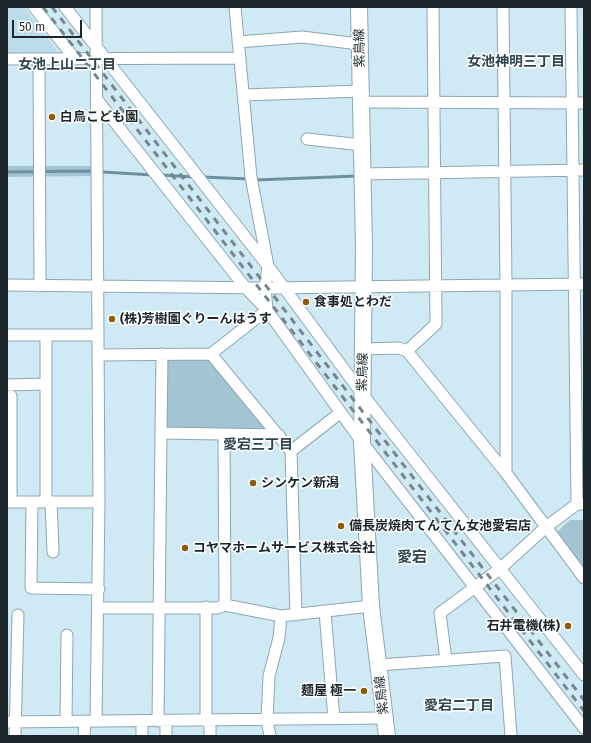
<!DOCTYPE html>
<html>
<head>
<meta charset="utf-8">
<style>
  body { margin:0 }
  #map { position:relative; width:591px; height:743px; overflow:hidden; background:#d0eaf5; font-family:"Fira Sans",sans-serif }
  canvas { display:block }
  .frame { position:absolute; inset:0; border:8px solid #1c262a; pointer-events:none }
  .scale { position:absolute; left:12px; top:20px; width:70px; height:18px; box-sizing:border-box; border:2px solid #1c262a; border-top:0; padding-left:5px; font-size:12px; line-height:14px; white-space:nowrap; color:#1c262a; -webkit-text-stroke:3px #fff; paint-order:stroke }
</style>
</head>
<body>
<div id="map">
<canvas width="591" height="743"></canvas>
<div class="frame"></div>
<div class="scale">50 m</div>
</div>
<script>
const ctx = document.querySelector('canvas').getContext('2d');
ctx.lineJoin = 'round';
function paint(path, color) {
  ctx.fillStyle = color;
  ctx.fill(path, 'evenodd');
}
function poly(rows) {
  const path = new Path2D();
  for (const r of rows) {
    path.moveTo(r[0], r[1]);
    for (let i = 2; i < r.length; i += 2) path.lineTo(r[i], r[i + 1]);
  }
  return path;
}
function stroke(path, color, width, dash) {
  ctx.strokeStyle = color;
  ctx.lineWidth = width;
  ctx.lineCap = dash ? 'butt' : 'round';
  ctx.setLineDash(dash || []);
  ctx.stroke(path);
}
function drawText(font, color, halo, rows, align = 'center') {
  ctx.font = font + ' "Fira Sans","Noto Sans JP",sans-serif';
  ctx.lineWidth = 3;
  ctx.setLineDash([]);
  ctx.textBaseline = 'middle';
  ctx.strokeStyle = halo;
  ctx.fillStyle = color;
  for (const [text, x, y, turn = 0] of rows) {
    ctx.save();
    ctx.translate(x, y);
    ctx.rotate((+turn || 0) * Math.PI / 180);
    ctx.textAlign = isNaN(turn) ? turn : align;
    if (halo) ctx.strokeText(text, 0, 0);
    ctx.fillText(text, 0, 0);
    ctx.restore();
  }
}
paint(poly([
  [7,7,24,7,58,52,7,53]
]), '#bbdceb');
paint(poly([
  [7,166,92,166,92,176,7,177],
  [165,357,210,357,265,424,263,429,166,430],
  [570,520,584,520,584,570,556,533]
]), '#a2c4d3');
stroke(poly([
  [7,172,86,171,153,175],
  [161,175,195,177],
  [203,177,249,179],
  [255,180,357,176]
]), '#6e909f', 3);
const street = poly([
  [34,7,75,59],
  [65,7,268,266,363,395,584,675],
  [96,7,99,502,96,721],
  [503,7,506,285,506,473],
  [571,7,577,504],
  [238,42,302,37,359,44],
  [7,59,240,58],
  [39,59,40,286],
  [243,95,361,91],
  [98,101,245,287,267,310,362,442,584,728],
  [361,102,584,103],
  [307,139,362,145],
  [362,174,584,170],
  [7,285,265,288,584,284],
  [7,335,97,335],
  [46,335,46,502],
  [364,349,399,348,407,351,506,473,584,578],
  [407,351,436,324,433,7],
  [162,354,161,433,279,435],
  [211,354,291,451,296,615],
  [98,355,211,354,267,310,265,288,268,266,251,177,235,7],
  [7,385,46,384],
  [11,396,11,502],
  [224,434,225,605],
  [291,451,340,413],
  [7,502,99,502],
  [32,502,31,588,99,589],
  [51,502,53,552],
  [99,608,217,608,225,605,281,616,371,606],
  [325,612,334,719],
  [446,660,440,613,501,568,546,527,577,504,584,504],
  [379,665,505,656,511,736],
  [66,721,67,635],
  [158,721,161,433],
  [166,721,166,736],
  [206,721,206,607],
  [7,722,384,718],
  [15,736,18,615],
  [84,736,85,721],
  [142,736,142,721],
  [210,736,210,720],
  [270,736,267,720,269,676,279,638,281,616]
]);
const secondary = poly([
  [359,7,364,245,362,442,371,606,387,736]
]);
stroke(street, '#8ea6b1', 13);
stroke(secondary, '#8ea6b1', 18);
stroke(street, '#fff', 11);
stroke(secondary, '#fff', 16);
stroke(poly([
  [43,7,584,711],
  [52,7,584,700]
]), '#75878e', 3, [7, 7]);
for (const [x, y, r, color] of [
  [52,117,4,"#8f5b0b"],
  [306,302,4,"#8f5b0b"],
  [112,319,4,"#8f5b0b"],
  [253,483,4,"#8f5b0b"],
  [341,526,4,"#8f5b0b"],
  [185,548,4,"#8f5b0b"],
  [568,626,4,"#8f5b0b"],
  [364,691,4,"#8f5b0b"]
]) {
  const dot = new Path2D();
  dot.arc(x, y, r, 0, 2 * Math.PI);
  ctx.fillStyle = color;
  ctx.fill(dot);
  stroke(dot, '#fff', 1.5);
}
drawText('13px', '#1c262a', '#fff', [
  ["紫鳥線",360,48,-91],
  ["紫鳥線",363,372,-88],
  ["紫鳥線",382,695,-96]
]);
drawText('bold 13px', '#1c262a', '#fff', [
  ["白鳥こども園",60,117],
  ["食事処とわだ",314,302],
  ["(株)芳樹園ぐりーんはうす",120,319],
  ["シンケン新潟",261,483],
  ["備長炭焼肉てんてん女池愛宕店",349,526],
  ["コヤマホームサービス株式会社",193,548],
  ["石井電機(株)",560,626,"right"],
  ["麺屋 極一",356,691,"right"]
], 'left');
drawText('bold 14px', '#314650', '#fff', [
  ["女池神明三丁目",516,62],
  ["女池上山二丁目",67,65],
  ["愛宕三丁目",258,445],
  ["愛宕二丁目",459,706]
]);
drawText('bold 15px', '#314650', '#fff', [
  ["愛宕",412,558]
]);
</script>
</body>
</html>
